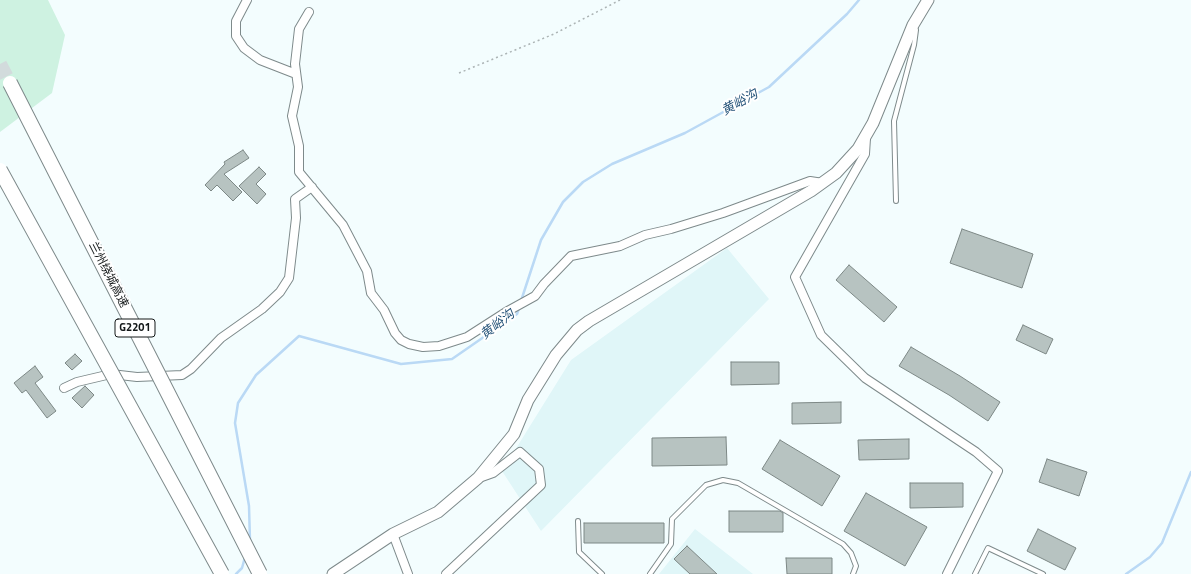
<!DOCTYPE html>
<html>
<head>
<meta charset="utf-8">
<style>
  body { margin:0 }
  canvas { display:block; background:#f3fdfe }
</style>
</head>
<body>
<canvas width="1191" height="574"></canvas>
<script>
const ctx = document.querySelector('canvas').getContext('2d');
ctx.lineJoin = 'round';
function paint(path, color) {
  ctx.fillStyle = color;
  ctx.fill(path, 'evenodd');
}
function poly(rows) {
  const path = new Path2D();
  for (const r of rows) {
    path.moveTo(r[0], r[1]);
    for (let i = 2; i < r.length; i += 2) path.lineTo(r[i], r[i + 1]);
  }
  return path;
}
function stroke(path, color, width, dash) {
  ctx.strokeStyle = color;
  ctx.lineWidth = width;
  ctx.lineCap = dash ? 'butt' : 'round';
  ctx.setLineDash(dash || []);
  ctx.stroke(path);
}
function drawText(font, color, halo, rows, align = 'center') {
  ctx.font = font + ' "Titillium Web","Noto Sans SC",sans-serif';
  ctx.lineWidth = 4;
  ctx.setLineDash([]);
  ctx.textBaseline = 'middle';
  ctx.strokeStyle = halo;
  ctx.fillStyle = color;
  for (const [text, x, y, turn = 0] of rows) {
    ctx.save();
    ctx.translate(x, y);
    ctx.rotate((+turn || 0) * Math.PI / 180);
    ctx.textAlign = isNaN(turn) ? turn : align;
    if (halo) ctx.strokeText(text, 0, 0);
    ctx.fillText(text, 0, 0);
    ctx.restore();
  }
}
paint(poly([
  [727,248,769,299,541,531,502,471,571,360],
  [695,529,753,574,659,574]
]), '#e0f6f8');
paint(poly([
  [0,0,48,0,65,35,52,93,0,132]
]), '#cef2e1');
stroke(poly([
  [521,301,541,240,563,202,583,182,612,164,685,133,769,87,847,14,859,0],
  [250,541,249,506,235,423,238,403,256,375,299,336,401,364,452,359,517,314,519,308],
  [236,574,242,568,245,557],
  [1126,574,1150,557,1162,543,1191,472]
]), '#bad9f5', 2.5);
const building = poly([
  [243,150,249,158,224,174,242,192,233,201,217,185,211,191,205,185,225,164,224,162,243,150],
  [259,167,266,174,256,184,266,194,257,204,239,186,259,167],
  [962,229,1033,254,1022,288,950,263,962,229],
  [849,265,897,307,884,322,836,280,849,265],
  [1023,325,1053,339,1046,354,1016,340,1023,325],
  [911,347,960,376,1000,402,988,421,949,395,899,366,911,347],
  [75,354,82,361,72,370,65,363,75,354],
  [731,362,779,362,779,384,731,385,731,362],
  [35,366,43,377,35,383,56,411,47,418,26,390,22,393,14,383,35,366],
  [85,386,94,395,82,408,72,398,85,386],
  [841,402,841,423,792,424,792,403,841,402],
  [726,437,727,465,652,466,652,438,726,437],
  [909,439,909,459,859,460,858,440,909,439],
  [780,440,840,476,822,506,762,469,780,440],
  [1047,459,1087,472,1079,496,1039,482,1047,459],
  [910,483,963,483,963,507,910,508,910,483],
  [866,493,927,527,905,566,844,531,866,493],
  [729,511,780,511,783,513,783,532,729,532,729,511],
  [584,523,664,523,664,543,584,543,584,523],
  [1038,529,1076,548,1065,570,1027,551,1038,529],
  [687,546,717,574,690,574,674,559,687,546],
  [786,558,832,558,832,574,787,574,786,558]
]);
paint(building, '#b7c3c1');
stroke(building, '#7d8886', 1);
stroke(poly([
  [0,64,10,83]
]), '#d2dbdc', 14, [14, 7]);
const lane = poly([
  [896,201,894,121,914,45,916,30],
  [578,521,579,552,602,574],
  [650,574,671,544,672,519,706,485,723,480,738,483,843,544,851,553,856,566,853,574],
  [975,574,988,548,1043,574]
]);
const street = poly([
  [247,0,236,21,236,36,244,48,260,60,296,74],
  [309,12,299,29,295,64,298,87,292,116,299,146,299,172,343,225,367,271,371,293,384,310,395,333,401,340,409,344,423,347,439,346,467,337,506,312,535,296,544,284,571,256,620,246,645,235,671,229,723,213,810,181,823,183],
  [866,138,865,154,795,277,821,335,865,378,976,452,998,471,947,574],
  [64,388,77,382,111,374,137,377,182,375,191,369,221,338,262,309,280,292,289,278,296,218,295,199,312,187],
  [393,534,408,574],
  [446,574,541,485,539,469,520,452,493,473,479,478]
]);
const secondary = poly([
  [333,574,393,534,438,512,478,478,514,434,528,400,556,355,577,330,589,321,811,191,836,173,858,149,873,123,913,25,928,0]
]);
stroke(lane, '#7e8a8b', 6);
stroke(street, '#7e8a8b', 10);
stroke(secondary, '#7e8a8b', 13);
stroke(poly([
  [459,73,554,34,620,0]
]), '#acb4b5', 1.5, [2, 3]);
stroke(lane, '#fff', 4);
stroke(street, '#fff', 8);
stroke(secondary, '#fff', 11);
const highwayBridge = poly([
  [10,83,260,574],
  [0,170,222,574]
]);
stroke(highwayBridge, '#7e8a8b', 16, []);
stroke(highwayBridge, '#fff', 14);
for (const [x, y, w] of [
  [135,328,40]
]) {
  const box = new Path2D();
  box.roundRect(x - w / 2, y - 9, w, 18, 3);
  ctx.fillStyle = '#fff';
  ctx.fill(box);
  stroke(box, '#141819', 1);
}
drawText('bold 11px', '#141819', null, [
  ["G2201",135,328]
]);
drawText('12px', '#141819', '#fff', [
  ["兰州绕城高速",108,275,63]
]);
drawText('italic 13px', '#255379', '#fff', [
  ["黄峪沟",740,103,-29],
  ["黄峪沟",498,325,-38]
]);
</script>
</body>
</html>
